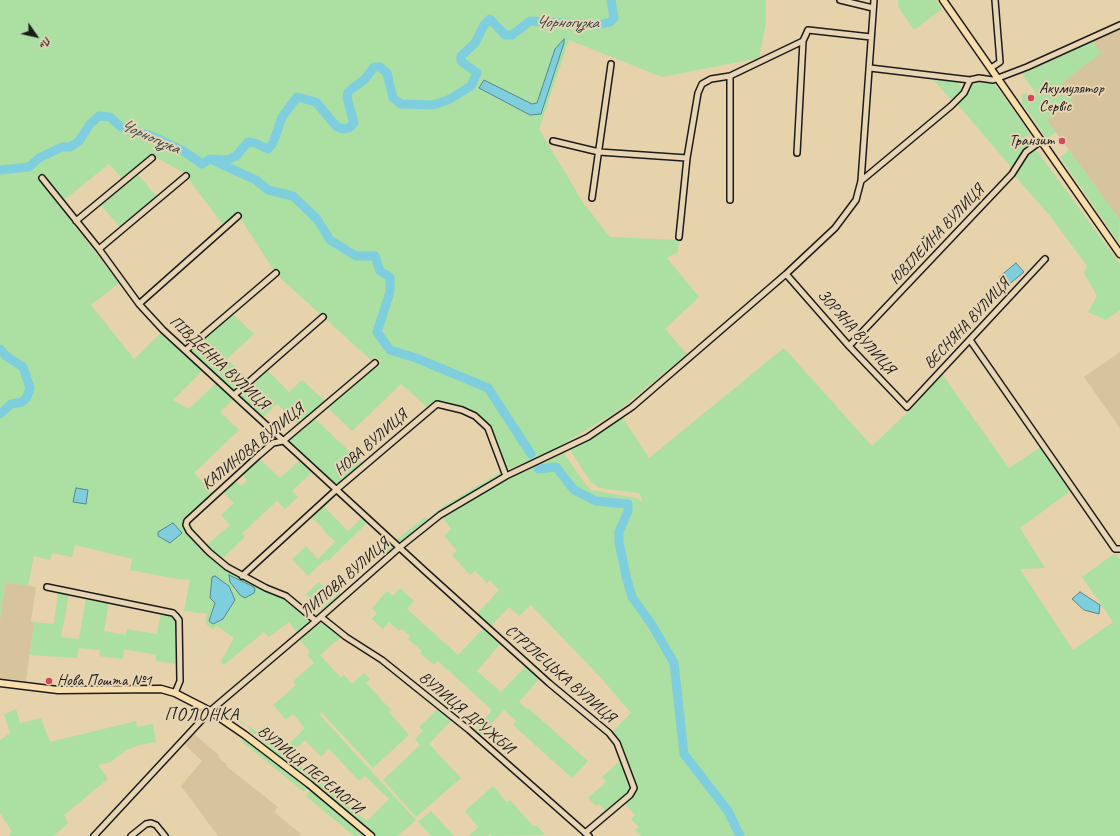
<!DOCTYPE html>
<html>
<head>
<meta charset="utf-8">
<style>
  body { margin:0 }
  #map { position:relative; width:1120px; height:836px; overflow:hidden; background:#e6d2ab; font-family:Caveat,sans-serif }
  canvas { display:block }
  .north { position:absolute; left:16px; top:16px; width:40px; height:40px; -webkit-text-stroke:3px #e7d5b3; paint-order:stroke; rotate:124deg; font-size:11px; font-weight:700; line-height:16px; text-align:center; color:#1c1c1c }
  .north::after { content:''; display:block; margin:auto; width:14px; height:18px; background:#1c1c1c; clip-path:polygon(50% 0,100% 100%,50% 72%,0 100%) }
</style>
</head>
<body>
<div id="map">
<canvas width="1120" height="836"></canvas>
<div class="north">Пн</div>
</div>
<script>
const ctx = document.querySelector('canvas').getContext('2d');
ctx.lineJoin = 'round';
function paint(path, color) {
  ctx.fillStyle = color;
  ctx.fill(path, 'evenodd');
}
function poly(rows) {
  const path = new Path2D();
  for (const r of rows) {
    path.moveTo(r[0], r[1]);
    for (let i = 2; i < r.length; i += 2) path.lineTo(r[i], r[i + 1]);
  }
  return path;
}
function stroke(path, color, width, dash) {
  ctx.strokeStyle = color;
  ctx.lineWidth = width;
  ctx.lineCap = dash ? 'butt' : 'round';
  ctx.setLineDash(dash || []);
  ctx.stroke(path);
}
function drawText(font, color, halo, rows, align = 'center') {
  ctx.font = font + ' Caveat,sans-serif';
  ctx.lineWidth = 4;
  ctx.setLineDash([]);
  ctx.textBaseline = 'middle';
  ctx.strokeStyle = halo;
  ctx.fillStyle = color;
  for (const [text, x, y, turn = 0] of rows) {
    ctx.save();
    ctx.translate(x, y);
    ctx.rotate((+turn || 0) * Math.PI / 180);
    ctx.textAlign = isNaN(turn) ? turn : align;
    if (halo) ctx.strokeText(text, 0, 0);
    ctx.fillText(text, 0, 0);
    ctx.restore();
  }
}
paint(poly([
  [1120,28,1120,220,1047,120,1073,101,1061,84,1100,53,1092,41],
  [1120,352,1120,428,1084,377],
  [5,582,36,587,31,621,34,622,26,681,0,678,0,620],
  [193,733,219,755,218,757,227,765,226,766,278,807,274,812,301,834,299,836,218,836,181,786,202,761,183,743]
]), '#d7c39c');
paint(poly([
  [0,0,766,0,766,23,759,58,662,77,569,40,539,129,584,204,610,237,679,240,678,252,667,258,699,297,665,329,687,354,619,410,552,451,506,470,491,427,477,414,463,407,443,401,435,401,427,407,401,384,352,431,327,407,381,361,376,357,372,361,277,275,237,213,223,225,184,173,152,155,123,179,109,164,63,201,41,173,37,177,119,283,91,305,134,359,161,333,203,370,173,400,189,409,216,383,234,399,220,412,239,430,194,473,212,493,188,516,185,525,208,553,285,598,310,618,310,622,298,633,289,622,269,637,264,632,224,665,221,661,234,638,217,626,213,629,206,624,207,614,184,611,190,580,172,578,130,570,132,559,75,545,72,557,52,553,50,560,34,556,28,586,5,582,0,620],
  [222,582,229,586,209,621],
  [898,0,936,0,942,9,914,30,898,6],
  [1092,41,1101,53,1061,84,1073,101,1047,120,1056,132,1047,139,1022,103,1022,96,1026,92,1031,99,1037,95,1022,74],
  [933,79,955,80,960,86,962,92,952,101],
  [982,81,994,83,1030,134,1024,138,1030,145,1024,150,1012,168,957,104,966,94,971,85],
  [1035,148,1120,264,1120,310,1106,320,1088,312,1097,296,1084,273,1087,266,1050,216,1015,176,1028,154],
  [1069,150,1120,220,1119,243,1060,157],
  [137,173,156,196,120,227,100,204],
  [233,314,254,334,227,359,248,379,233,391,191,351],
  [784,348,872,446,908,412,942,374,1009,468,1042,446,1072,490,1020,528,1045,568,1020,569,1073,650,1113,622,1082,577,1115,553,1120,560,1120,836,641,836,635,830,639,827,631,819,635,815,623,802,636,785,619,739,612,732,631,713,601,678,531,605,519,616,509,607,491,626,477,614,499,590,490,580,487,583,475,571,470,575,452,555,457,551,444,536,451,529,443,518,507,479,564,453,583,481,591,490,636,498,643,502,639,493,599,488,591,482,570,450,623,418,649,458],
  [268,371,289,392,302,380,325,401,298,424,277,404,262,418,239,397],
  [314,418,363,464,337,485,287,441],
  [259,458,280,478,299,461,312,472,292,491,298,497,285,509,277,501,242,533,245,537,222,559,239,573,210,552,190,530,188,521,216,496,217,497,189,521,189,524,207,545,230,525,221,515,234,503,223,492,235,480,241,486,247,481,242,474],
  [501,472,502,476,403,542,396,540,425,517,428,519,445,505],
  [335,492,338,492,394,544,394,548,384,557,381,555,392,545,368,522,328,561,326,559,308,576,292,559,306,546,318,559,335,542,311,516],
  [337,495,340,495,363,517,348,531,324,507],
  [265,557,249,574,250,576,287,594,311,612,304,603,310,598,306,594,319,582,331,595,313,613,317,614,339,592,341,594,321,613,313,616,287,595,249,577,249,571],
  [400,588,414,601,407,609,458,655,484,628,501,643,477,671,501,692,526,666,540,678,519,702,527,709,528,708,588,761,572,778,513,725,516,721,504,710,480,736,474,731,492,710,438,661,434,665,420,653,422,651,408,639,410,636,402,629,399,631,389,622,383,629,372,619,377,613,372,608,387,591,393,596],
  [58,592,69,594,61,637,79,639,86,598,109,602,104,631,126,635,127,629,157,634,161,613,172,615,176,620,176,664,156,661,156,655,124,649,123,659,99,656,100,650,79,648,77,658,30,655,34,622,54,624],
  [323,621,342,636,320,655,341,678,344,675,352,684,364,673,370,679,366,683,391,710,389,712,409,735,373,768,321,712,319,714,416,820,398,836,376,836,270,750,258,736,251,732,250,728,223,711,220,707,268,739,283,750,305,728,293,714,286,720,273,705,296,685,293,681,314,663,307,655,310,652,300,640],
  [305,740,321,757,329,749,359,781,365,776,389,799,367,821,289,756],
  [16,709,20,723,41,718,50,742,136,721,137,727,153,724,156,742,140,745,126,750,111,762,98,765,108,779,64,815,68,823,54,836,10,836,9,834,12,832,0,813,0,740,10,733,4,714],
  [438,709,451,721,429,744,461,778,416,817,383,780,420,745,415,739,423,731,419,727],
  [243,739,308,787,304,792,241,741],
  [623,758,633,785,632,792,587,829,606,812,599,804,596,806,588,798,606,782,602,777],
  [493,786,507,802,510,800,533,826,536,825,545,835,492,836,490,834,488,836,469,836,478,827,465,811],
  [311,790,366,836,354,836,306,796],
  [431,811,454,836,431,836,418,822]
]), '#abe0a2');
const water = poly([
  [564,39,564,43,541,114,530,115,479,88,484,80,532,104,537,103,555,49,564,39],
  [1016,263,1024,272,1007,286,999,277,1016,263],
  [76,488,88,490,86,504,73,502,76,488],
  [173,523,182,533,170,543,158,536,158,532,173,523],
  [229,575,254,587,255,590,254,593,245,598,240,595,230,582,229,575],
  [215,576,229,586,235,600,223,619,213,624,209,621,215,603,210,598,212,577,215,576],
  [1080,592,1100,605,1099,614,1084,610,1072,599,1080,592]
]);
paint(water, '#7fcedd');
stroke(water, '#578790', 1);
stroke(poly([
  [214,161,256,180,268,190,293,196,317,219,330,240,356,256,375,256,380,271,390,277,390,292,377,332,390,350,416,358,488,388,531,454],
  [0,170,29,167,39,158,62,147,70,147,79,141,90,124,99,116,110,117,121,127,152,136,182,150,202,164,210,159,227,160,236,156,248,142,255,143,268,149,273,143,282,117,297,97,316,102,336,126,343,129,349,128,354,123,347,98,348,92,365,79,374,67,380,67,387,73,393,98,401,104,433,105,448,100,471,86,477,73,461,61,461,56,475,43,484,25,490,19,505,35,512,35,530,21,598,25,610,22,614,18,611,0],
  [0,349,6,356,23,367,30,388,27,397,22,402,11,404,0,414],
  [538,469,556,467,574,490,596,501,628,504,628,511,619,532,619,542,626,576,632,597,652,625,674,663,684,754,728,811,740,836]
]), '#7fcedd', 9);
const minor = poly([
  [840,0,873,8],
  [870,68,970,80,979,78,993,80,1027,67,1120,25],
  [991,68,1000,62,995,0],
  [553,141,599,152,687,158],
  [797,153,803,41],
  [42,178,99,249,139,304,163,330,426,572,549,683,609,733,617,743,634,788,630,795,585,833],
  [861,181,951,106,964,93,970,80],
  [592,198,611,64],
  [730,200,730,76],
  [76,221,152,158],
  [679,237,687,158,698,93,702,84,711,79,730,76,803,41,808,30,871,37],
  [99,249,186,176],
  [786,274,849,346,907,407,1045,259],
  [139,304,238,216],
  [970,340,1115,549,1120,549],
  [849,346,1012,174,1026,152,1041,141],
  [186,350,276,273],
  [234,395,323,317],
  [242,576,337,489,437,404,462,410,475,416,488,428,506,476],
  [47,587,173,613,176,616,179,620,180,681,175,693],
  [321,617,346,637,382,660,469,730,589,836],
  [316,621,286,596,266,588,227,567,209,552,189,531,186,525,187,521,258,456,273,443,283,441,375,363],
  [94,836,210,711,316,621,400,547,440,515,506,476,588,437,632,407,786,274,835,228,856,200,861,181,874,0],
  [131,836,146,824,151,823,156,825,165,836]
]);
const major = poly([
  [943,0,1120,254],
  [0,683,58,690,161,689,175,693,210,711,245,735,309,784,371,836]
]);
stroke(minor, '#1c1c1c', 8);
stroke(major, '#1c1c1c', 9);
stroke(minor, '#e7d5b3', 5);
stroke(major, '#f8deab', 6);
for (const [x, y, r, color] of [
  [1031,98,4,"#d1495b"],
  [1062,141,4,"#d1495b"],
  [49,681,4,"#d1495b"]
]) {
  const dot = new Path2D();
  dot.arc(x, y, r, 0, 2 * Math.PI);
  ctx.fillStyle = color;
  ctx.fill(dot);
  stroke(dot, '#e7d5b3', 1.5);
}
drawText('16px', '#1c1c1c', '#e7d5b3', [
  ["Акумулятор",1039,89],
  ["Сервіс",1039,107],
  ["Транзит",1054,141,"right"],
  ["Нова Пошта №1",57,681]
], 'left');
drawText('16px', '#1c1c1c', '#e7d5b3', [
  ["ЮВІЛЕЙНА ВУЛИЦЯ",937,235,-47],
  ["ВЕСНЯНА ВУЛИЦЯ",967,324,-47],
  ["ЗОРЯНА ВУЛИЦЯ",856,332,48],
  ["ПІВДЕННА ВУЛИЦЯ",219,363,43],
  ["НОВА ВУЛИЦЯ",371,443,-41],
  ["КАЛИНОВА ВУЛИЦЯ",253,447,-39],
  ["ЛИПОВА ВУЛИЦЯ",345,578,-41],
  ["СТРІЛЕЦЬКА ВУЛИЦЯ",560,674,41],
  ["ВУЛИЦЯ ДРУЖБИ",466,713,40],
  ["ВУЛИЦЯ ПЕРЕМОГИ",310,770,39]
]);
drawText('italic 17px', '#35484c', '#e7d5b3', [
  ["Чорногузка",567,23,1],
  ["Чорногузка",150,137,24]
]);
ctx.letterSpacing = '1px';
drawText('18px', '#1c1c1c', '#e7d5b3', [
  ["ПОЛОНКА",202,715]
]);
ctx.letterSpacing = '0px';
</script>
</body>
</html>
